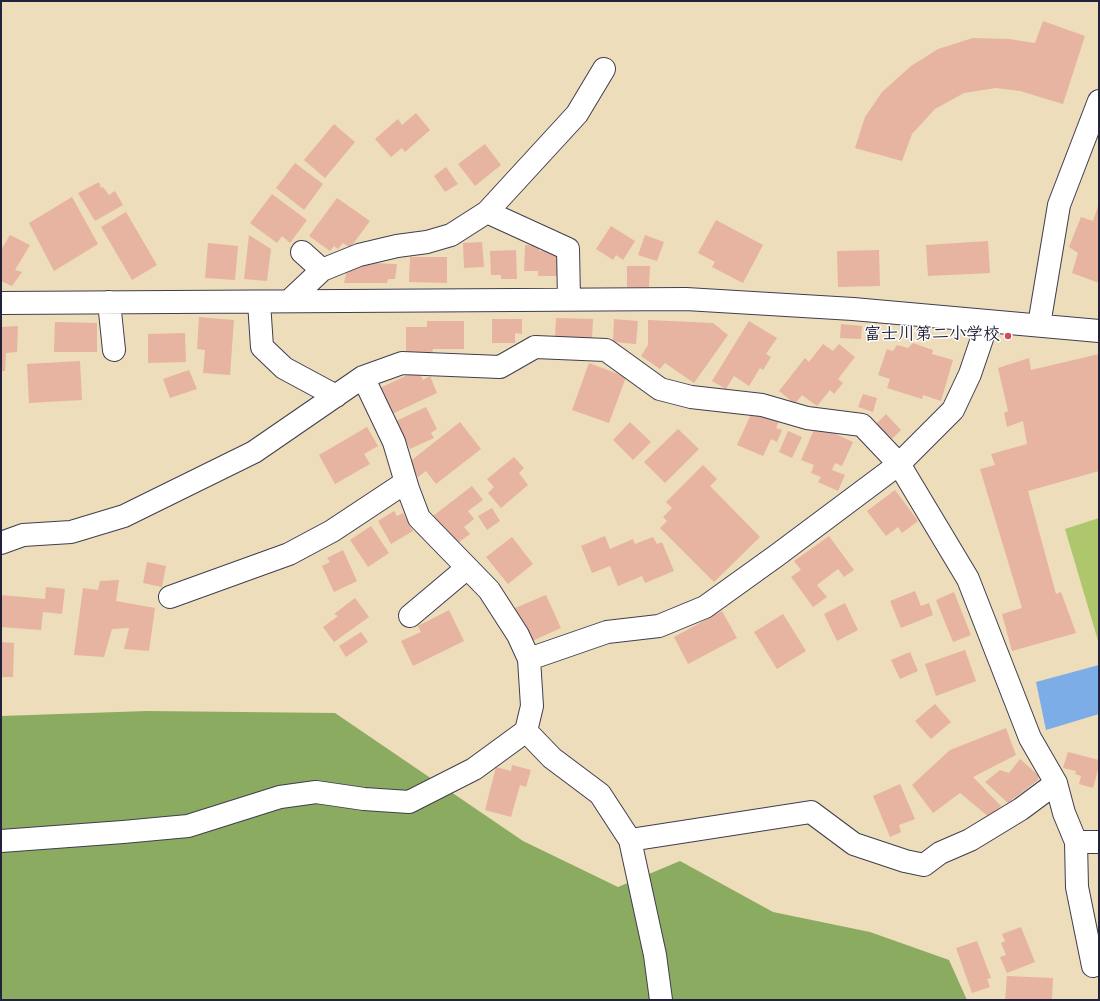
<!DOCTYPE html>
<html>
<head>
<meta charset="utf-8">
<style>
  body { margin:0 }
  #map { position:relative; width:1100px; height:1001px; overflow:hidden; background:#edddba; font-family:"Indie Flower",sans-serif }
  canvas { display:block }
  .frame { position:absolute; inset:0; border:2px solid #22223b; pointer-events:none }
</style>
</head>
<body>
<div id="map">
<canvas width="1100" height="1001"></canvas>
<div class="frame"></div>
</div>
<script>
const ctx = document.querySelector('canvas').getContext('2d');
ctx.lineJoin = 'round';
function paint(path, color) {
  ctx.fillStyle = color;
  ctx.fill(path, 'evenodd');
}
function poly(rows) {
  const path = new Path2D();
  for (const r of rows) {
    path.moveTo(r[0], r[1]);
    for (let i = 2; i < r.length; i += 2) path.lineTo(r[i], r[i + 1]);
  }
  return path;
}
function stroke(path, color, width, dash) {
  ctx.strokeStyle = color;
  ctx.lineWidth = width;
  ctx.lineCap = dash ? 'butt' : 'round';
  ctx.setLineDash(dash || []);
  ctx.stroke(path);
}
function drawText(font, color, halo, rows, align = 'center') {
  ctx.font = font + ' "Indie Flower","Klee One",sans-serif';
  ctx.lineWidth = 3;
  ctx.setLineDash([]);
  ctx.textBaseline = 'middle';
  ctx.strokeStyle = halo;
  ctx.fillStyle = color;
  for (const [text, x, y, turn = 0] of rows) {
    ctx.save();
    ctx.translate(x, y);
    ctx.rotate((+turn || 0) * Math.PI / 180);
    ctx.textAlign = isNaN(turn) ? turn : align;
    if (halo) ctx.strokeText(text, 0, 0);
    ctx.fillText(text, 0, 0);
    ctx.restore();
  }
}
paint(poly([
  [1099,518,1099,644,1065,529]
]), '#aec66c');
paint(poly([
  [147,711,335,713,523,841,618,887,680,861,773,912,870,932,949,960,967,1000,1,1000,1,716]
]), '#8aab60');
paint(poly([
  [1099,665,1099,714,1046,730,1036,682]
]), '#7cade7');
paint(poly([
  [1043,21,1085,36,1063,104,1020,91,996,88,964,93,935,109,912,134,902,161,855,148,865,117,882,92,911,66,938,49,973,38,1009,39,1035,43],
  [416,113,430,130,405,152,402,148,391,157,375,139,398,119,402,125],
  [334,124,355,142,325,178,304,160],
  [485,144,501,165,475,186,458,164],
  [295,163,323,184,304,210,276,188],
  [446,167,458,184,445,192,434,176],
  [99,182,101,188,103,187,109,195,115,191,123,205,95,221,78,193],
  [272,194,307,220,290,243,282,236,277,243,250,223],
  [72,197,98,244,54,271,29,223],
  [337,198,370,221,350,248,343,243,338,249,334,246,330,251,309,236],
  [1099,203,1099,283,1072,273,1078,253,1069,247,1081,217,1093,221],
  [126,212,157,265,132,280,101,227],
  [716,220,763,245,743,283,712,267,715,262,698,253],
  [611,226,635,241,623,260,616,255,613,260,596,249],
  [10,235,30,245,15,270,22,272,12,286,1,281,1,250],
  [249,235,271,249,267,281,244,279],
  [645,235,664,242,657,261,638,255],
  [988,241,990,273,928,276,926,245],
  [482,242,484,267,464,268,463,243],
  [208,243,238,246,235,280,205,278],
  [525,245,539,246,539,251,558,252,557,276,538,276,538,271,524,271],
  [516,250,517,279,501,279,501,275,491,275,490,251],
  [879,250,880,286,838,287,837,251],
  [410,257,447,257,447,283,409,282],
  [371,263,397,264,395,279,388,279,387,283,344,283,347,270],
  [627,266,650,266,649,287,627,287],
  [199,317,234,320,230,375,203,373,205,350,197,349],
  [556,318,593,319,592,339,555,338],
  [492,319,522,319,522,334,515,333,515,343,492,343],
  [614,319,638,321,636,344,613,342],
  [648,320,713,323,728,335,694,383,665,363,660,369,641,356,648,345],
  [427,321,464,321,464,349,433,349,432,355,406,355,406,327,427,327],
  [749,321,777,338,766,354,771,357,763,370,760,368,749,386,734,376,726,389,712,381],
  [55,322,97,323,97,352,54,352],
  [841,324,862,326,861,339,840,338],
  [18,326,17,352,6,353,5,371,1,371,1,327],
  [185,333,186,362,148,363,148,334],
  [913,343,933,350,932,354,953,360,941,401,923,395,922,399,887,388,890,379,878,375,887,349,893,351,897,345,908,348],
  [823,344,833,351,839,344,855,357,838,379,843,383,834,394,830,390,817,406,802,395,795,404,779,391,805,358,809,362],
  [1099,354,1099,471,1028,491,1056,594,1061,592,1076,633,1012,651,1002,614,1022,608,980,469,995,465,991,454,1027,444,1023,421,1007,427,1004,413,1008,411,998,368,1029,358,1031,370],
  [80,361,82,400,29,403,27,364],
  [589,363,626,377,609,423,572,410],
  [189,370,197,389,170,398,163,379],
  [418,370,423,380,430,376,437,393,392,414,380,388],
  [863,394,877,398,873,412,858,407],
  [426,407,437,429,431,433,434,438,410,449,396,421],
  [753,410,779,421,776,428,782,430,777,442,771,439,763,456,737,445],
  [886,414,901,430,892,439,876,424],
  [460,422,481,449,436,484,426,471,418,477,408,463],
  [630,422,651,442,633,460,613,440],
  [816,425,853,442,842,466,835,463,832,470,845,475,838,491,818,482,821,477,811,473,814,465,801,460],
  [367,427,378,446,364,454,370,464,335,484,319,455],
  [678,429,699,449,665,483,644,462],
  [788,431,802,437,792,458,779,452],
  [514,457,524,468,519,473,528,485,501,508,488,493,494,487,487,479],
  [703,465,717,479,710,486,760,537,714,582,660,528,667,521,663,517,672,508,666,502],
  [472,486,483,500,468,511,474,519,464,527,470,534,455,545,433,516],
  [895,490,918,521,902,533,898,527,886,536,867,511],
  [492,508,500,521,487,530,478,516],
  [394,511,397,516,403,513,413,531,391,544,378,521],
  [371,526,389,553,368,567,350,540],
  [605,536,610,549,633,539,635,544,653,537,657,544,662,542,674,571,645,583,642,576,618,586,610,566,592,573,581,546],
  [829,536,854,570,844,577,838,569,817,585,827,597,813,607,791,577,801,570,794,561],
  [512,537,533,564,508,584,486,557],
  [343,550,357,581,334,592,322,566,330,562,327,558],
  [147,562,166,566,162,587,143,583],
  [119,580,116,601,155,608,149,651,124,649,129,628,112,629,104,657,74,655,83,588,98,590,100,581],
  [46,587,65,589,62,614,43,612,41,630,1,627,1,595,45,599],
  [915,591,921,606,929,603,933,615,901,628,890,601],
  [954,592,971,635,953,642,936,600],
  [546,595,561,628,530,642,515,608],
  [355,598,369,617,334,642,323,627,338,616,334,614],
  [845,603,858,630,837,641,824,614],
  [449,610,464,641,413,666,401,641,421,632,418,626],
  [722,611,737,638,688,664,674,637],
  [783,614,806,651,777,669,754,632],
  [361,632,368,642,346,657,339,646],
  [1,642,14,643,13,677,1,677],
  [965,650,976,681,936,696,925,664],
  [910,652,918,671,900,679,891,660],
  [935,704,951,722,931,739,915,721],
  [1006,728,1016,755,973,777,1001,806,989,817,960,793,933,813,912,785,950,750],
  [1068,752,1099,760,1099,766,1093,788,1079,784,1081,776,1075,774,1076,771,1063,768],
  [1020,759,1038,775,1038,780,1008,803,985,782,1000,770,1009,773],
  [512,765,531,770,526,787,520,785,511,817,485,810,496,767,511,771],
  [900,784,915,819,899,825,901,832,890,837,873,796],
  [1021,927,1035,962,1007,973,1000,957,1006,955,1001,943,1005,941,1002,934],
  [977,941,991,978,987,979,990,987,972,993,956,948],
  [1007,976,1053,978,1052,1000,1005,1000]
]), '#e6b4a0');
const minor = poly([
  [487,212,568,249,569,299],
  [302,252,322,270],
  [289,301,322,270,359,255,397,246,427,242,451,235,487,212,577,114,604,69],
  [109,302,114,350],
  [259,302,262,347,284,368,336,396],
  [1,303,686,299,853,309,1099,331],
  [1039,325,1059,205,1099,101],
  [363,377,394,442,408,489,419,518,489,590,518,635,529,659],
  [1,543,23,535,71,532,124,516,254,452,363,377,402,363,500,367,535,347,606,350,660,389,691,397,762,405,807,418,862,425,899,464,968,579,1030,738,1056,783,1064,813,1076,842,1099,842],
  [170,597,289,554,332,531,406,482],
  [410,616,467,568],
  [526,731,552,758,600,794,630,840,655,955,661,1000],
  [630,840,811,812,854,844,905,861,924,865,940,853,970,840,1021,809,1056,783],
  [1,841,123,832,188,826,280,797,316,792,364,799,409,802,474,769,526,731,532,706,529,659,607,632,659,626,705,607,776,556,899,464,953,410,970,374,988,321],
  [1076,842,1077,887,1093,966]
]);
stroke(minor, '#403e4e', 24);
stroke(minor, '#fff', 22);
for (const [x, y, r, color] of [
  [1008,336,4,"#d1495b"]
]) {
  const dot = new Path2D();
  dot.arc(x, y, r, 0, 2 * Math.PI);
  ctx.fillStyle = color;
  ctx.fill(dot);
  stroke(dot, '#fff', 1.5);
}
drawText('bold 17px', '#22223b', '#fff', [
  ["富士川第二小学校",1000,336]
], 'right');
</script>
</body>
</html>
